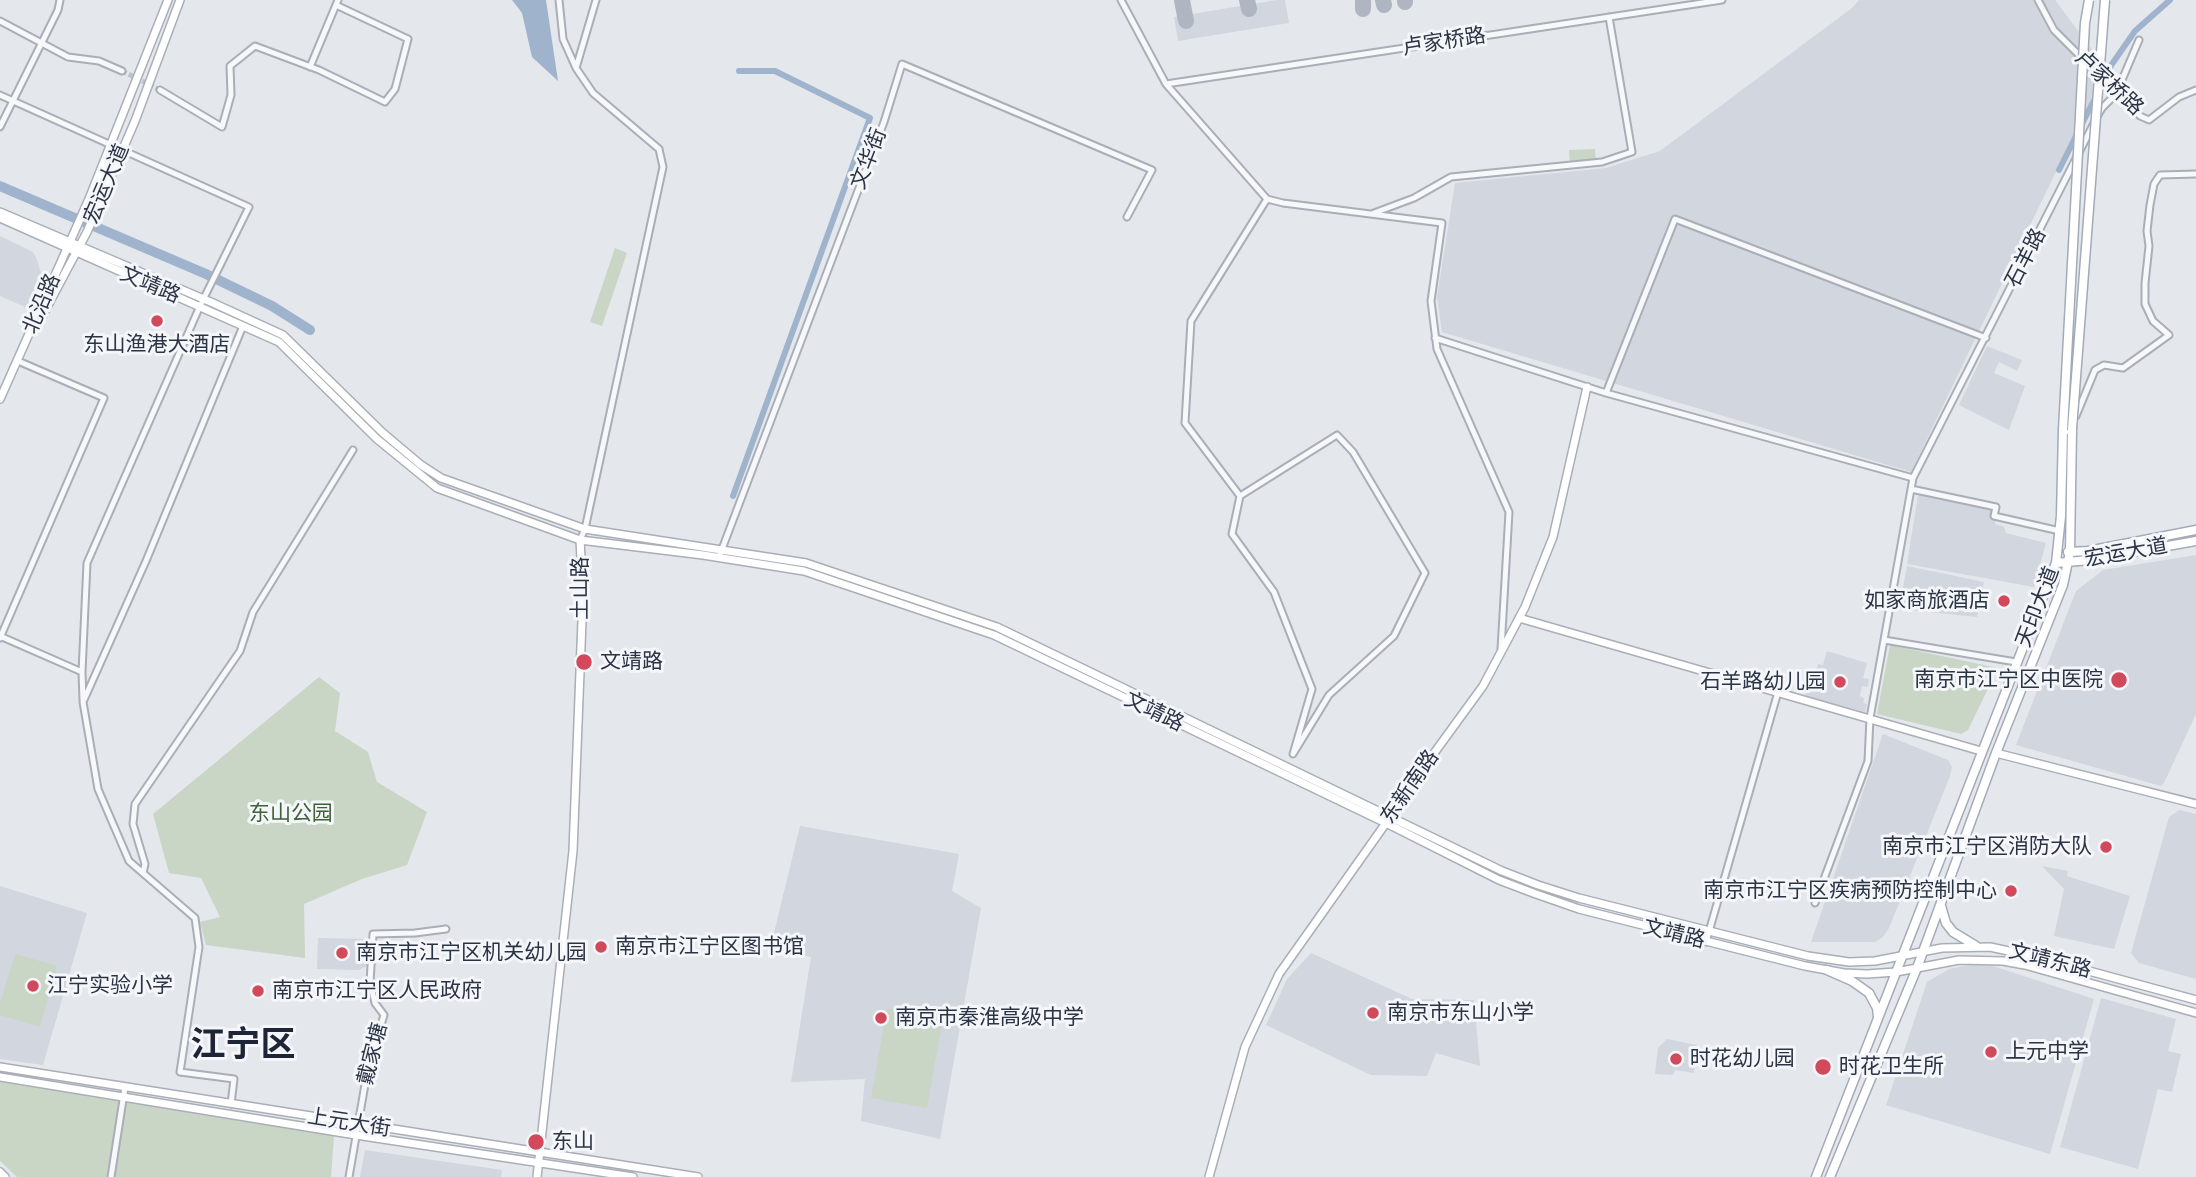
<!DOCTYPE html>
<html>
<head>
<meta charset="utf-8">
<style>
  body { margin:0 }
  canvas { display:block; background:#e4e7ec }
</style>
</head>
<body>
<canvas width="2196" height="1177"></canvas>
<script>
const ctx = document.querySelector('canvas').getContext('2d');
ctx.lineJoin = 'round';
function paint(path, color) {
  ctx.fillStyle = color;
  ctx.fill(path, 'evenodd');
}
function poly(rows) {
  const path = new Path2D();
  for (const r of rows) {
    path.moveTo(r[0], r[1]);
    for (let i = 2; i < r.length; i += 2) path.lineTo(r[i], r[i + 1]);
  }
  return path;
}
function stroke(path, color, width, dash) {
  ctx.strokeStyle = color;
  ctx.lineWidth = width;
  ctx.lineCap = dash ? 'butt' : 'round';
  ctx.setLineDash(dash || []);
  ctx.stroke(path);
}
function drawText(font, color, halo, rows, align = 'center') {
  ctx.font = font + ' Rubik,"Noto Sans SC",sans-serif';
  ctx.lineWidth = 6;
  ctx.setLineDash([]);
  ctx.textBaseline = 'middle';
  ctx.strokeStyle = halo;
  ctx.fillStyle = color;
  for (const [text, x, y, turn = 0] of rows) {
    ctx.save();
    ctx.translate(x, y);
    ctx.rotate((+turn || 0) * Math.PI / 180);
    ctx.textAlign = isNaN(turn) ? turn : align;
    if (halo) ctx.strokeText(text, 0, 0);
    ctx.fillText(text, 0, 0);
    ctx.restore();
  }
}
paint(poly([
  [1277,0,1285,0,1289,23,1178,41,1174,17],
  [1859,0,2055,0,2106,68,1911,472,1442,332,1437,297,1455,183,1606,168,1660,151,1852,8],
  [0,236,33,252,37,260,41,273,27,308,0,296],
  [1987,346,2022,360,2017,371,1999,362,1994,373,2025,386,2009,430,1959,405],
  [1919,489,1998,505,1995,524,2004,527,2006,533,2046,543,2034,587,1907,564],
  [2196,555,2196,714,2164,783,2161,786,2016,745,2076,591,2103,570],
  [1907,566,1984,582,1977,617,1899,609],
  [1827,651,1867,663,1863,678,1869,679,1868,687,1862,686,1860,696,1864,698,1863,703,1867,704,1865,712,1805,696,1818,664,1823,665],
  [1883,734,1948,760,1952,767,1950,776,1889,928,1883,937,1875,942,1811,942],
  [2179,810,2196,814,2196,979,2139,963,2131,953,2169,817],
  [800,826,959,854,952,891,981,908,940,1139,861,1121,865,1079,791,1082,811,957,770,949],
  [2042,866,2068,871,2067,876,2130,896,2114,949,2054,936,2064,889],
  [0,886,87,913,43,1065,0,1059],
  [318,938,367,939,367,966,359,970,317,969],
  [1311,953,1412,999,1474,1000,1480,1066,1436,1053,1427,1076,1371,1075,1266,1025,1287,979],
  [1970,965,1993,966,2094,999,2050,1154,1886,1105,1927,982,1949,969],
  [2101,998,2176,1019,2168,1051,2181,1054,2172,1092,2158,1089,2138,1169,2060,1147],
  [1667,1039,1697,1045,1694,1073,1675,1070,1673,1075,1655,1074,1658,1048],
  [365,1150,502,1170,501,1177,360,1177]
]), '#d2d6de');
paint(poly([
  [1595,149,1596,164,1570,166,1569,150],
  [615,248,627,253,602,326,590,322],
  [1890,645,1998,668,1968,730,1961,734,1877,714],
  [319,677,340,693,335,731,368,752,377,782,427,812,407,865,362,879,304,904,305,958,206,945,200,922,220,917,201,878,169,873,153,814],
  [15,954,57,966,40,1027,0,1015,0,1003],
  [887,1008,943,1018,927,1108,871,1098],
  [0,1081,334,1136,331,1177,17,1177,0,1161]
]), '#c9d6c5');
paint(poly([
  [512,0,546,0,558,81,532,57,522,13]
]), '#9fb4cc');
stroke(poly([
  [2059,170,2112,64,2135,31,2170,0],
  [733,496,870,118,775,71,739,71]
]), '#9fb4cc', 6);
stroke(poly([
  [0,186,206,274,272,306,310,330]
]), '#9fb4cc', 10);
stroke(poly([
  [1182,0,1186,21],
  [1247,0,1249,9],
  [1383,0,1384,5],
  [1405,0,1405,2],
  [1363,9,1363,0]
]), '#b0b6c1', 16);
stroke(poly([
  [122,71,160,90]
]), '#bfc3cb', 5, [5, 2.5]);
const street = poly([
  [559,0,563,39,576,68,593,93,659,149,663,167,585,529,580,540],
  [1121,0,1166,84,1267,199,1283,203,1442,223,1431,301,1437,349,1509,512,1501,649],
  [2038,0,2054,30,2140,116,2149,120,2179,97,2196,90],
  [0,21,68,57,99,61,122,71],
  [310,67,338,0],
  [576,68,596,0],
  [1166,84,1722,0],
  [160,90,222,127,231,95,230,66,255,46,319,70,385,102,395,89,408,39,336,5],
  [0,95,249,207,200,306,87,563,82,672,83,700],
  [2098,115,2102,108,2116,94,2139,40],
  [0,127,58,10,60,0],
  [1374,213,1414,198,1451,177,1602,162,1632,152,1609,17],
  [1435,338,1606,393],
  [2076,416,2095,370,2104,365,2123,368,2169,335,2153,321,2145,304,2145,283,2149,246,2147,231,2150,205,2154,184,2160,175,2196,174],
  [1913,478,1606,393,1675,219,1986,338],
  [1911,489,1996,507,1994,516,2060,531],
  [1240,496,1337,435,1353,452,1425,573,1394,636,1329,695,1293,754,1312,689,1274,592,1232,534,1240,496,1185,423,1191,321,1267,199],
  [719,557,884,122,902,64,1152,170,1127,217],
  [0,636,82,672],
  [0,638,104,398,18,361],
  [1884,640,2016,662],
  [143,873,145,864,133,824,135,804,240,651,253,612,353,450],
  [1815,903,1868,761,1870,718,1913,478,2094,123],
  [1706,942,1778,692],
  [231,1104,234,1079,180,1072,199,947,195,918,129,861,98,789,83,702,146,561,243,326],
  [111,1177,125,1087],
  [349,1177,368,1067,384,1015,375,1003,370,982,373,934,415,933,446,929]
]);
const secondary = poly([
  [0,212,213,303,283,335,383,433,421,465,441,478,585,529,806,563,997,627,1502,871,1538,885,1579,898,1808,956,1849,962,1875,961,1942,948,1990,947,2041,958,2196,1000],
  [0,218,279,342,377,439,437,488,580,540,703,555,804,571,994,635,1386,823,1499,880,1536,894,1579,909,1805,966,1844,973,1867,974,1896,972,1959,960,2003,961,2025,965,2196,1013],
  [38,324,87,232,135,121,180,0],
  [0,399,89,199,168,0],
  [1519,618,1981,751],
  [1996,753,2196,804],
  [0,1067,698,1177],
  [0,1077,356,1135,633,1177],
  [0,1172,5,1177],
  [537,1177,573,851,583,595,580,540],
  [1209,1177,1245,1047,1279,974,1386,823,1389,815,1483,686,1525,607,1553,537,1587,387]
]);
const primary = poly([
  [2068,552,2088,551,2196,530],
  [2056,563,2089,560,2196,541],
  [1941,906,1946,923,1953,932,1976,946],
  [1827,970,1852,981,1869,993,1877,1008,1878,1017],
  [1816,1177,2056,563,2061,516,2063,430,2072,429,2070,552,2063,585,1996,753,1917,968,1830,1177]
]);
stroke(street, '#a9aeb7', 9);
stroke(secondary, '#a9aeb7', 10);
stroke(primary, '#a3abb8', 11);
stroke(street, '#f7f8fa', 5);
stroke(secondary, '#fff', 7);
stroke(primary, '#fff', 8);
const primaryBridge = poly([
  [2072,429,2105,0],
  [2063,430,2085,23,2089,0]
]);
stroke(primaryBridge, '#a3abb8', 11, []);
stroke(primaryBridge, '#fff', 8);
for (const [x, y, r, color] of [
  [157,321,7,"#d1495b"],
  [2004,601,7,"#d1495b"],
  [584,662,9,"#d1495b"],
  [2119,680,9,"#d1495b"],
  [1840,682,7,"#d1495b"],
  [2106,847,7,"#d1495b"],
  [2011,891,7,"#d1495b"],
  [601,947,7,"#d1495b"],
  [342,953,7,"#d1495b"],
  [33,986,7,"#d1495b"],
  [258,991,7,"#d1495b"],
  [1373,1013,7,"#d1495b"],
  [881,1018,7,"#d1495b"],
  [1991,1052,7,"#d1495b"],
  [1676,1059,7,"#d1495b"],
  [1823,1067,9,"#d1495b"],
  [536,1142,9,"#d1495b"]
]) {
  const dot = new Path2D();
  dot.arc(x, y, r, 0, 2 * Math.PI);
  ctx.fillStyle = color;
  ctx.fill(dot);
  stroke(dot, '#f4f6f9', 2.5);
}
drawText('21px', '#2b3445', '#f4f6f9', [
  ["卢家桥路",1444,42,-9],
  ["卢家桥路",2109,83,43],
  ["文华街",869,159,-69],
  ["宏运大道",107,184,-67],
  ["石羊路",2026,258,-63],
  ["文靖路",150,285,23],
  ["北沿路",42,304,-67],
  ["宏运大道",2126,553,-10],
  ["土山路",581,588,-90],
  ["天印大道",2038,607,-69],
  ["文靖路",1154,712,26],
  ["东新南路",1410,787,-55],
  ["文靖路",1674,934,14],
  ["文靖东路",2050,961,14],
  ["戴家塘",373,1054,-76],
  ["上元大街",349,1123,9]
]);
drawText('21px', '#2b3445', '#f4f6f9', [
  ["东山渔港大酒店",157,345,"center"],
  ["如家商旅酒店",1990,601,"right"],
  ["文靖路",600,662],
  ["南京市江宁区中医院",2103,680,"right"],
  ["石羊路幼儿园",1826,682,"right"],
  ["南京市江宁区消防大队",2092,847,"right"],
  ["南京市江宁区疾病预防控制中心",1997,891,"right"],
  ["南京市江宁区图书馆",615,947],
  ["南京市江宁区机关幼儿园",356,953],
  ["江宁实验小学",47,986],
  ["南京市江宁区人民政府",272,991],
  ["南京市东山小学",1387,1013],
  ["南京市秦淮高级中学",895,1018],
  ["上元中学",2005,1052],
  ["时花幼儿园",1690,1059],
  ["时花卫生所",1839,1067],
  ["东山",552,1142]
], 'left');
drawText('21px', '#3f6138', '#f4f6f9', [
  ["东山公园",291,814]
]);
drawText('bold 35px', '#1d2536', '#f4f6f9', [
  ["江宁区",243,1046]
]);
</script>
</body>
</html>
